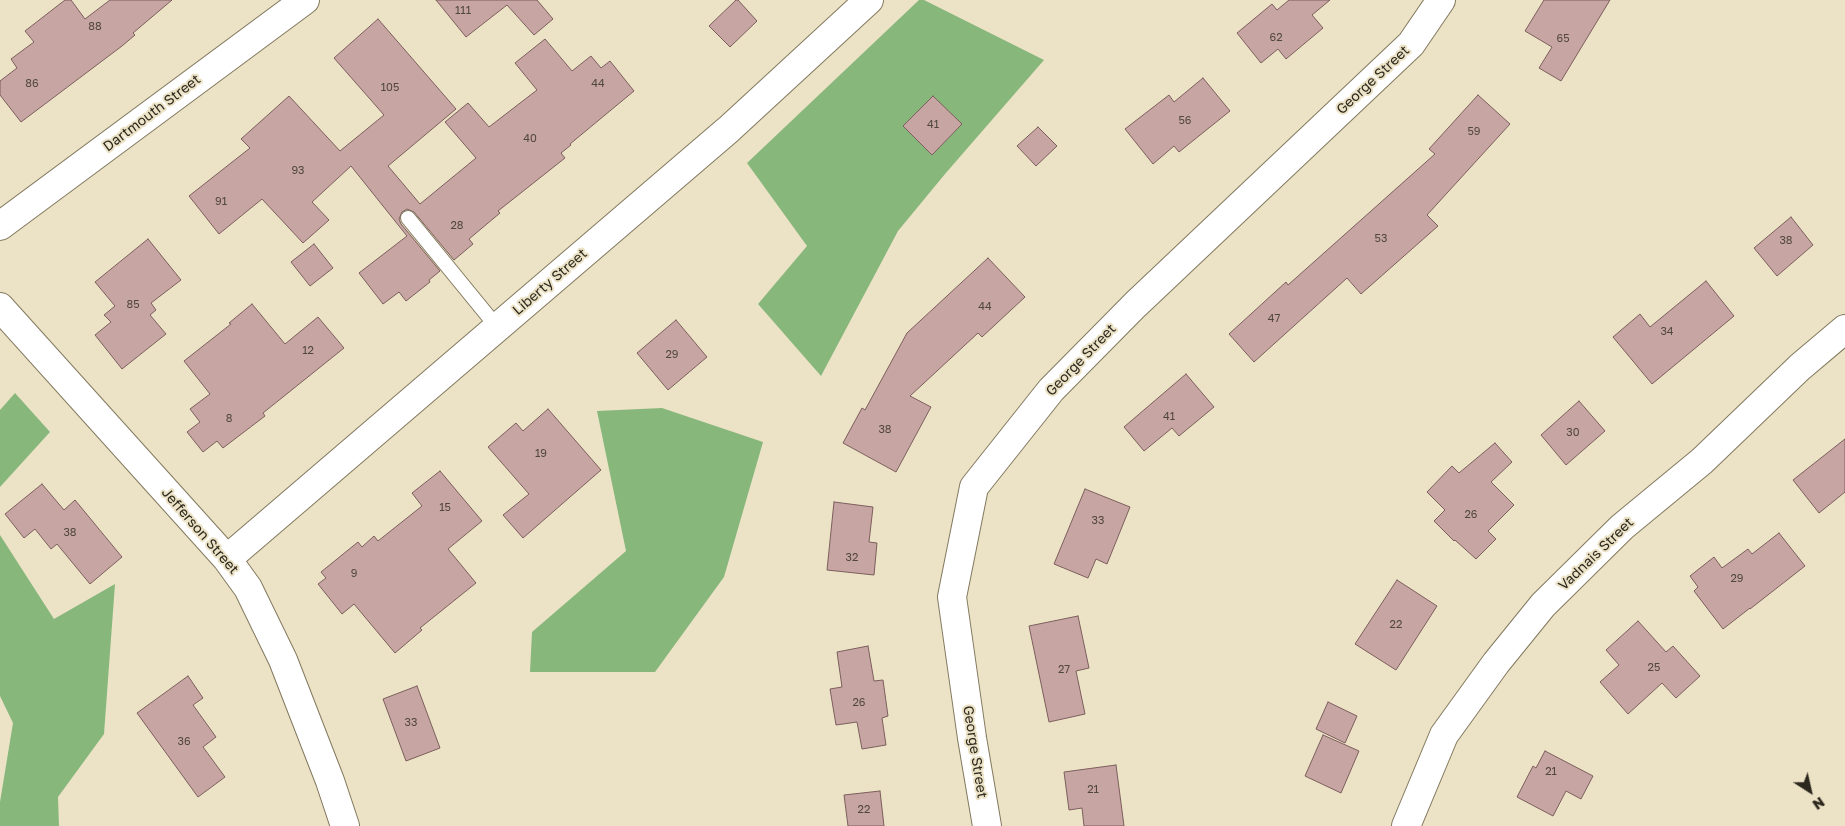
<!DOCTYPE html>
<html>
<head>
<meta charset="utf-8">
<style>
  body { margin:0 }
  #map { position:relative; width:1845px; height:826px; overflow:hidden; background:#ece2c6; font-family:"Golos Text",sans-serif }
  canvas { display:block }
  .north { position:absolute; left:1785px; top:766px; width:50px; height:50px; -webkit-text-stroke:4px #ece2c6; paint-order:stroke; rotate:145deg; font-size:14px; font-weight:700; line-height:20px; text-align:center; color:#2c281e }
  .north::after { content:''; display:block; margin:auto; width:18px; height:22px; background:#2c281e; clip-path:polygon(50% 0,100% 100%,50% 72%,0 100%) }
</style>
</head>
<body>
<div id="map">
<canvas width="1845" height="826"></canvas>
<div class="north">N</div>
</div>
<script>
const ctx = document.querySelector('canvas').getContext('2d');
ctx.lineJoin = 'round';
function paint(path, color) {
  ctx.fillStyle = color;
  ctx.fill(path, 'evenodd');
}
function poly(rows) {
  const path = new Path2D();
  for (const r of rows) {
    path.moveTo(r[0], r[1]);
    for (let i = 2; i < r.length; i += 2) path.lineTo(r[i], r[i + 1]);
  }
  return path;
}
function stroke(path, color, width, dash) {
  ctx.strokeStyle = color;
  ctx.lineWidth = width;
  ctx.lineCap = dash ? 'butt' : 'round';
  ctx.setLineDash(dash || []);
  ctx.stroke(path);
}
function drawText(font, color, halo, rows, align = 'center') {
  ctx.font = font + ' "Golos Text",sans-serif';
  ctx.lineWidth = 4;
  ctx.setLineDash([]);
  ctx.textBaseline = 'middle';
  ctx.strokeStyle = halo;
  ctx.fillStyle = color;
  for (const [text, x, y, turn = 0] of rows) {
    ctx.save();
    ctx.translate(x, y);
    ctx.rotate((+turn || 0) * Math.PI / 180);
    ctx.textAlign = isNaN(turn) ? turn : align;
    if (halo) ctx.strokeText(text, 0, 0);
    ctx.fillText(text, 0, 0);
    ctx.restore();
  }
}
paint(poly([
  [919,0,924,0,1044,60,945,174,898,231,821,376,758,304,807,246,747,163],
  [15,393,50,432,0,487,0,410],
  [662,408,763,442,724,577,655,672,530,672,532,632,626,551,597,411],
  [0,535,54,619,115,584,104,734,58,797,59,826,0,826,0,802,13,723,0,696]
]), '#88b77c');
const building = poly([
  [65,0,71,0,85,19,110,0,172,0,133,33,135,35,122,46,21,122,0,95,0,81,17,68,11,59,34,42,25,31,65,0],
  [436,0,537,0,553,19,534,35,507,5,466,37,436,0],
  [736,0,738,0,757,21,730,47,709,26,736,0],
  [1289,0,1330,0,1312,15,1323,28,1286,59,1278,49,1261,63,1237,33,1272,4,1277,10,1289,0],
  [1544,0,1610,0,1561,81,1539,68,1552,47,1525,31,1544,0],
  [378,19,456,109,388,166,420,204,476,158,445,122,468,103,489,127,537,90,515,63,545,39,572,71,591,56,601,68,610,61,634,91,570,144,571,145,561,153,565,158,498,211,500,213,469,239,473,244,454,260,414,212,407,209,402,212,399,219,401,224,440,271,429,280,430,282,406,301,399,292,383,304,359,273,407,236,351,166,312,202,329,220,303,243,262,199,219,234,189,196,250,148,241,139,289,96,340,151,384,115,334,58,378,19],
  [1203,78,1230,111,1179,152,1174,146,1153,164,1125,129,1169,95,1174,102,1203,78],
  [1478,95,1510,124,1427,215,1438,226,1361,294,1347,278,1254,362,1229,334,1286,282,1288,285,1435,154,1429,149,1478,95],
  [933,96,962,124,932,155,903,126,933,96],
  [1038,127,1057,146,1036,166,1017,146,1038,127],
  [1791,217,1813,245,1777,276,1754,248,1791,217],
  [148,239,181,280,151,303,156,310,150,315,166,334,122,369,95,335,111,322,104,315,115,306,95,282,148,239],
  [314,244,333,268,310,286,291,262,314,244],
  [988,258,1025,297,982,337,978,333,910,396,931,407,896,472,843,443,862,408,865,410,907,333,988,258],
  [1706,281,1734,316,1652,384,1613,337,1640,314,1650,327,1706,281],
  [252,304,285,344,318,317,344,348,263,413,265,416,223,448,217,441,203,452,187,432,200,422,190,409,210,394,184,361,231,324,229,323,252,304],
  [676,320,707,357,668,390,637,353,676,320],
  [1186,374,1214,407,1179,436,1172,428,1144,451,1124,427,1186,374],
  [1579,401,1605,431,1566,465,1541,435,1579,401],
  [548,409,601,470,523,538,503,515,529,494,488,447,516,423,523,431,548,409],
  [1845,439,1845,492,1819,513,1793,480,1845,439],
  [1495,443,1512,462,1491,482,1514,505,1488,531,1496,539,1476,559,1455,540,1454,541,1434,521,1445,510,1427,492,1452,466,1459,473,1495,443],
  [440,471,482,521,448,549,476,583,420,628,422,630,395,653,354,604,342,614,318,584,326,578,321,572,358,542,362,547,374,536,378,541,422,506,412,493,440,471],
  [42,484,64,510,75,500,122,557,90,584,57,544,51,549,35,529,24,538,5,514,42,484],
  [1085,489,1130,507,1107,564,1096,559,1088,578,1054,564,1085,489],
  [834,502,873,507,869,542,877,543,874,575,827,570,834,502],
  [1779,533,1805,566,1750,609,1750,608,1723,629,1694,591,1698,587,1690,576,1714,557,1722,568,1748,549,1752,554,1779,533],
  [1397,580,1437,606,1396,670,1355,644,1397,580],
  [1078,616,1089,668,1076,671,1085,714,1049,722,1029,626,1078,616],
  [1638,621,1666,652,1673,646,1700,676,1676,698,1662,683,1628,714,1600,682,1619,665,1606,650,1638,621],
  [868,646,874,681,883,680,888,716,882,718,886,745,862,749,857,722,836,725,830,689,842,687,837,652,868,646],
  [188,676,203,698,193,705,216,737,203,747,225,777,198,797,137,713,188,676],
  [417,686,440,748,406,761,383,699,417,686],
  [1328,702,1357,716,1345,743,1316,729,1328,702],
  [1323,735,1359,751,1341,793,1305,776,1323,735],
  [1545,751,1593,776,1581,799,1566,791,1553,816,1517,797,1533,766,1536,768,1545,751],
  [1116,765,1124,826,1084,826,1082,808,1069,810,1064,772,1116,765],
  [880,791,884,826,848,826,844,795,880,791]
]);
paint(building, '#c6a5a3');
stroke(building, '#7c5e5c', 1);
const lane = poly([
  [408,218,497,327]
]);
const street = poly([
  [0,226,305,0],
  [0,307,227,559,248,588,283,660,330,781,345,826],
  [227,559,729,129,869,0],
  [987,826,972,738,952,597,974,487,1051,390,1135,305,1411,44,1441,0],
  [1406,826,1444,735,1496,663,1543,605,1622,527,1702,461,1800,367,1845,329]
]);
stroke(lane, '#82795f', 16);
stroke(street, '#82795f', 30);
stroke(lane, '#fff', 14);
stroke(street, '#fff', 28);
drawText('11px', '#52473f', null, [
  ["111",463,11],
  ["88",95,27],
  ["62",1276,38],
  ["65",1563,39],
  ["86",32,84],
  ["44",598,84],
  ["105",390,88],
  ["56",1185,121],
  ["41",933,125],
  ["59",1474,132],
  ["40",530,139],
  ["93",298,171],
  ["91",221,202],
  ["28",457,226],
  ["53",1381,239],
  ["38",1786,241],
  ["85",133,305],
  ["44",985,307],
  ["47",1274,319],
  ["34",1667,332],
  ["12",308,351],
  ["29",672,355],
  ["41",1169,417],
  ["8",229,419],
  ["38",885,430],
  ["30",1573,433],
  ["19",541,454],
  ["15",445,508],
  ["26",1471,515],
  ["33",1098,521],
  ["38",70,533],
  ["32",852,558],
  ["9",354,574],
  ["29",1737,579],
  ["22",1396,625],
  ["25",1654,668],
  ["27",1064,670],
  ["26",859,703],
  ["33",411,723],
  ["36",184,742],
  ["21",1551,772],
  ["21",1093,790],
  ["22",864,810]
]);
drawText('14px', '#2c281e', '#ece2c6', [
  ["George Street",1373,80,-43],
  ["Dartmouth Street",152,113,-37],
  ["Liberty Street",550,282,-41],
  ["George Street",1081,360,-46],
  ["Jefferson Street",200,531,49],
  ["Vadnais Street",1596,554,-44],
  ["George Street",975,752,81]
]);
</script>
</body>
</html>
